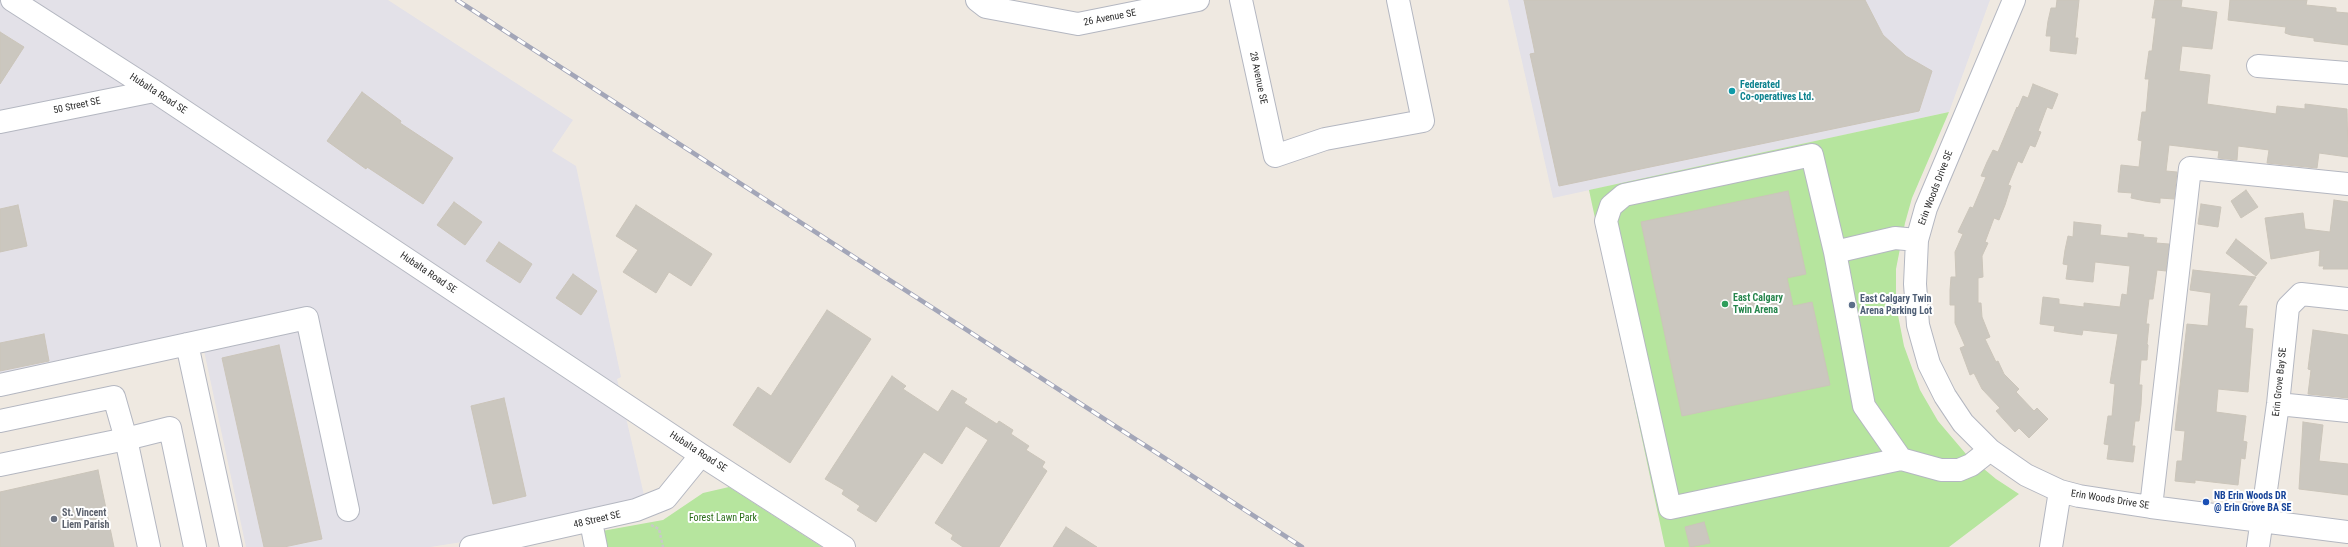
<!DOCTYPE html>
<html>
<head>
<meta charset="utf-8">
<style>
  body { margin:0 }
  canvas { display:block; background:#efe9e1 }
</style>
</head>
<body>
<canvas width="2348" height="547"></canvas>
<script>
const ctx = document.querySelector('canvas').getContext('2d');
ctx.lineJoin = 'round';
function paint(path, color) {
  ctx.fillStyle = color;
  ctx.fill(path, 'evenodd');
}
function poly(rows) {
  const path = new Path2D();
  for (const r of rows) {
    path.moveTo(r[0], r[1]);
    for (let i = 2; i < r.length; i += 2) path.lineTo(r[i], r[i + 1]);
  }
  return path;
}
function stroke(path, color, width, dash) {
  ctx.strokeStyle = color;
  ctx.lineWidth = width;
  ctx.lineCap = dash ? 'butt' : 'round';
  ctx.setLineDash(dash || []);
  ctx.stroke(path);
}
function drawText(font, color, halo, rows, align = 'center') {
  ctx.font = font + ' "Roboto Condensed",sans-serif';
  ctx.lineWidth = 4;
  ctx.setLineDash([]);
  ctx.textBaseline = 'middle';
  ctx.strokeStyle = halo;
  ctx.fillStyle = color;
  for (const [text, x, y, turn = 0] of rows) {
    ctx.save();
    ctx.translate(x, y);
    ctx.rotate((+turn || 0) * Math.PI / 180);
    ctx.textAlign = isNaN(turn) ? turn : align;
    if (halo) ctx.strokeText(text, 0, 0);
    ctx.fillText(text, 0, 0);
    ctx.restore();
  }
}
paint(poly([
  [0,0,388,0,573,120,552,151,576,166,621,377,617,379,644,495,591,522,430,547,246,547,200,332,0,374],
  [1508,0,1990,0,1949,112,1553,198]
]), '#e3e1e8');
paint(poly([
  [1949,112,1912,198,1905,223,1896,269,1896,305,1904,346,1920,390,1938,421,1966,454,1996,479,2019,494,1949,547,1665,547,1589,190],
  [729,487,822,547,605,547,602,531,663,520,703,493]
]), '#b6e59e');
const building = poly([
  [1524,0,1865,0,1883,35,1906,56,1932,71,1919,111,1559,186,1530,54,1535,53,1524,0],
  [2057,0,2079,0,2075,38,2078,38,2076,54,2050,51,2051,36,2046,36,2048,21,2051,8,2056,8,2057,0],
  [2155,0,2182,0,2181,7,2217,12,2212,49,2182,46,2179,71,2210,75,2207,104,2276,114,2277,106,2305,109,2305,104,2347,109,2348,157,2319,153,2317,168,2267,163,2269,150,2238,146,2237,160,2218,158,2219,151,2169,145,2166,171,2177,172,2174,199,2160,198,2160,203,2145,201,2131,198,2132,193,2118,192,2121,165,2139,167,2142,141,2138,140,2142,112,2146,112,2149,79,2145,79,2149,51,2152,51,2156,18,2152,18,2155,0],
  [2230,0,2307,0,2306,5,2336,8,2336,12,2348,13,2348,45,2314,41,2314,38,2291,35,2285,33,2286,27,2228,20,2230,0],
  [0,32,24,47,0,84,0,32],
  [2033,84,2058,94,2052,109,2047,107,2038,131,2041,132,2035,147,2030,145,2022,163,2018,161,2008,185,2011,186,2005,205,1999,220,1994,218,1985,242,1988,243,1982,256,1983,277,1978,278,1978,303,1981,303,1982,317,1990,337,1985,339,1996,362,1998,361,2004,374,2019,389,2016,392,2034,411,2037,408,2048,419,2029,438,2019,428,2015,432,2005,421,1996,411,2000,408,1982,389,1974,373,1970,375,1960,348,1965,346,1955,323,1955,305,1950,305,1950,290,1951,277,1956,277,1955,252,1963,234,1958,232,1970,207,1973,208,1986,177,1981,176,1987,162,1993,150,1998,152,2017,107,2018,108,2023,96,2028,98,2033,84],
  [362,92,401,121,400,123,453,158,423,204,367,167,366,169,327,141,362,92],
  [2246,190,2258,207,2241,218,2231,201,2246,190],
  [1788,191,1806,274,1787,278,1793,306,1812,302,1830,385,1682,416,1641,222,1788,191],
  [2334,200,2348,202,2348,269,2323,269,2324,266,2319,266,2320,250,2271,259,2265,218,2303,213,2305,229,2330,232,2334,200],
  [454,202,482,222,465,245,437,225,454,202],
  [2201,204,2221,207,2218,227,2198,224,2201,204],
  [18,205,27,246,0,252,0,209,18,205],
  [636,205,712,254,691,286,669,272,656,293,623,272,638,250,616,236,636,205],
  [2074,222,2101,225,2100,235,2128,238,2128,233,2144,235,2143,237,2157,238,2156,243,2169,244,2166,271,2157,270,2153,299,2149,299,2146,324,2149,324,2147,344,2148,345,2147,360,2141,360,2139,385,2142,385,2141,405,2139,421,2135,421,2132,446,2135,446,2133,462,2107,459,2109,445,2104,444,2108,416,2112,416,2115,384,2110,383,2118,334,2083,330,2082,335,2067,333,2054,331,2055,326,2040,324,2043,297,2059,299,2059,304,2084,307,2084,303,2120,307,2122,294,2127,295,2130,266,2095,262,2093,282,2066,279,2068,265,2063,264,2065,250,2068,236,2073,237,2074,222],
  [2236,239,2267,263,2256,276,2226,253,2236,239],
  [499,242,532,264,520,283,486,261,499,242],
  [2193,270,2256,277,2238,306,2247,306,2245,328,2253,329,2248,392,2218,389,2216,412,2246,416,2243,441,2247,442,2245,459,2241,458,2238,485,2195,480,2195,483,2175,481,2177,461,2182,461,2185,431,2175,430,2187,324,2208,326,2211,293,2190,290,2193,270],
  [573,274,597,291,581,315,556,298,573,274],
  [827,310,871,339,790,463,733,425,758,387,771,396,827,310],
  [2313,330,2348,335,2348,398,2308,394,2311,370,2308,369,2313,330],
  [44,334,49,361,0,371,0,343,44,334],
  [279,345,322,539,284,547,264,547,222,358,279,345],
  [892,376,906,386,903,389,938,412,952,390,967,399,964,403,997,424,999,421,1013,430,1011,434,1029,446,1026,450,1045,462,1042,467,1047,471,999,547,963,547,951,539,953,535,935,523,988,440,966,426,942,464,924,452,876,522,857,510,860,506,842,494,844,490,825,479,892,376],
  [504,398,526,496,493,504,471,406,504,398],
  [2303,422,2323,425,2319,461,2348,464,2348,495,2299,489,2303,422],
  [98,470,114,547,0,547,0,492,98,470],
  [1704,522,1710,543,1690,547,1685,527,1704,522],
  [1066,527,1097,547,1053,547,1066,527]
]);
paint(building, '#cbc7bf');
stroke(building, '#cbc5ba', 1);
const minor = poly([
  [12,0,154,91,701,455,844,547],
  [977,0,986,7,1078,24,1198,0],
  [1241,0,1275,156,1325,139,1423,121,1398,0],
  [2014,0,1926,208,1917,240,1915,284,1918,325,1929,364,1945,396,1963,423,1990,450,2026,475,2060,491,2079,496,2151,507,2348,532],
  [2258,66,2348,73],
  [0,122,154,91],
  [1835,252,1895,238,1917,240],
  [187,344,231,547],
  [0,385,307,318,348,510],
  [2278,404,2348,411],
  [0,421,114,397,126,439,170,428,195,547],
  [1901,459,1670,508,1606,221,1611,206,1624,195,1812,155,1835,252,1864,406,1901,459,1941,470,1959,470,1971,465,1990,450],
  [0,465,126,439,149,547],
  [2151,507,2190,168,2348,184],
  [591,522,596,547],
  [471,547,636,510,666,498,701,455],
  [2051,547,2060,491],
  [2258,547,2278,404,2288,307,2301,294,2348,299]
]);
stroke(minor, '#b4b7c1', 24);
stroke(poly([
  [651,525,659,529,663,547]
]), '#c9c9c9', 2.5, [3, 2]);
stroke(minor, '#fff', 22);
const rail = poly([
  [457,0,1302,547]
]);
stroke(rail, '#a3a6b8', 4.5);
stroke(rail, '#fff', 3, [9]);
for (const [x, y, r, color] of [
  [1732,91,4,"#0f9aa8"],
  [1725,304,4,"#2e9e5b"],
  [1852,305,4,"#5c6f8a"],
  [2206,502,4,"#1a4fb4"],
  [54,519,4,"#6b7280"]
]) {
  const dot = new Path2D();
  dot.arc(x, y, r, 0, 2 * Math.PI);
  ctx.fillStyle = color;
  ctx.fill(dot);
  stroke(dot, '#fff', 1.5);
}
drawText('10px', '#2e2e2e', '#fff', [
  ["26 Avenue SE",1110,18,-11],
  ["28 Avenue SE",1258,78,78],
  ["Hubalta Road SE",158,94,33],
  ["50 Street SE",77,106,-12],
  ["Erin Woods Drive SE",1936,188,-69],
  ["Hubalta Road SE",428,273,34],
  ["Erin Grove Bay SE",2280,382,-84],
  ["Hubalta Road SE",698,452,33],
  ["Erin Woods Drive SE",2110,500,9],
  ["48 Street SE",597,520,-13]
]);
drawText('bold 10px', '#0d838f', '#fff', [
  ["Federated",1740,85],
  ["Co-operatives Ltd.",1740,97]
], 'left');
drawText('bold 10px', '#27864d', '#fff', [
  ["East Calgary",1733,298],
  ["Twin Arena",1733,310]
], 'left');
drawText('bold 10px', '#4e5e75', '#fff', [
  ["East Calgary Twin",1860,299],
  ["Arena Parking Lot",1860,311]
], 'left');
drawText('bold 10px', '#164399', '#fff', [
  ["NB Erin Woods DR",2214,496],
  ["@ Erin Grove BA SE",2214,508]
], 'left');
drawText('bold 10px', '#5b616d', '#fff', [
  ["St. Vincent",62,513],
  ["Liem Parish",62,525]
], 'left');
drawText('10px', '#2c6e1b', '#fff', [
  ["Forest Lawn Park",723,518]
]);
</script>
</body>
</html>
